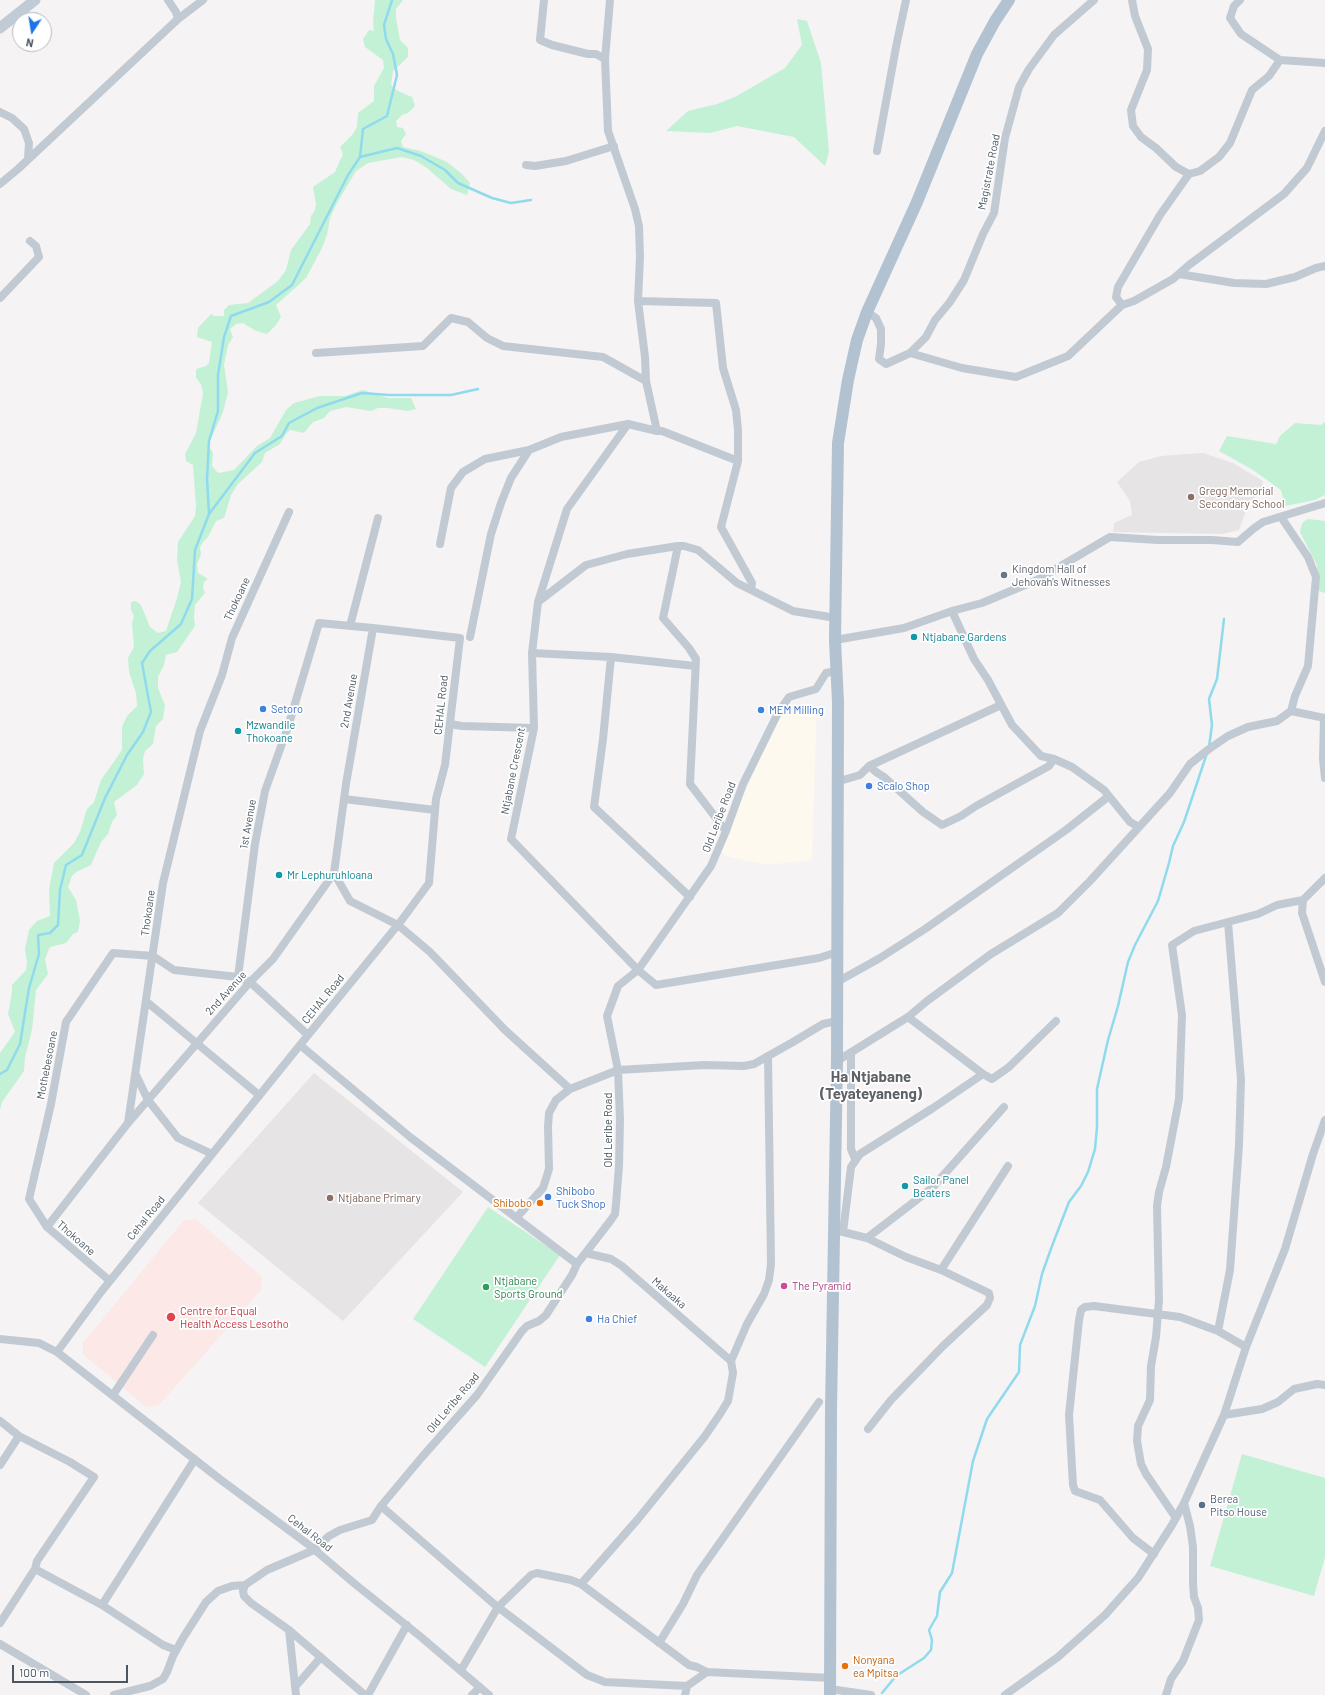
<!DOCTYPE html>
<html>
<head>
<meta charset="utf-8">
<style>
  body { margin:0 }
  #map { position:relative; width:1325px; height:1695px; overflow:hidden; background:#f5f3f3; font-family:Barlow,sans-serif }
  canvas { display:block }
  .north { position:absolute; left:12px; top:12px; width:40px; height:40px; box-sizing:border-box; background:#fff; border:1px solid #b7bbc0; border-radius:50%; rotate:192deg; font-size:11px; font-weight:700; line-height:16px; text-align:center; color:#4a5661 }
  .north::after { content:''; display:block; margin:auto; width:14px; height:18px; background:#1a73e8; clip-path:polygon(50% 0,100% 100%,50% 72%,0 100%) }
  .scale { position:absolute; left:12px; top:1665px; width:116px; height:18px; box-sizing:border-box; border:2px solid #4a5661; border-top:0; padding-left:5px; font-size:12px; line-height:14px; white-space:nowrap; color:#4a5661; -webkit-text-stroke:3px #fff; paint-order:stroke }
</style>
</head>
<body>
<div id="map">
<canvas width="1325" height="1695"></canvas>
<div class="north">N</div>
<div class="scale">100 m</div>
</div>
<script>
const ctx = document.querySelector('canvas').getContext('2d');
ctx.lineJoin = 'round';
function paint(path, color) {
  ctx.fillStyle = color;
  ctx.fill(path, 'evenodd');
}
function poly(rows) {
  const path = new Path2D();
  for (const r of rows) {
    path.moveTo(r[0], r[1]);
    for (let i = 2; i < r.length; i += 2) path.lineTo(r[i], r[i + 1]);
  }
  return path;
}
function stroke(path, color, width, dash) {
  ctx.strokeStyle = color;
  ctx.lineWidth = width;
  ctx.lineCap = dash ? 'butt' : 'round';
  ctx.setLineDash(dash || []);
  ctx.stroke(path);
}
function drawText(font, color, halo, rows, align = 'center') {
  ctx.font = font + ' Barlow,sans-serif';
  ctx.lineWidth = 3.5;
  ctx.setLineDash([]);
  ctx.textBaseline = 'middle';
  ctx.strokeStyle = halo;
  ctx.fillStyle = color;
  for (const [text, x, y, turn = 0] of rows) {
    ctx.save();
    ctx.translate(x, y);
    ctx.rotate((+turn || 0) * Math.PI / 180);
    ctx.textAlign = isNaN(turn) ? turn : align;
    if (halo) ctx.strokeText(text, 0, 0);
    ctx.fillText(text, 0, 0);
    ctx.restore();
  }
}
paint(poly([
  [817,706,812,860,767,865,725,856,720,849,779,716]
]), '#fdf9ef');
paint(poly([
  [1203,453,1233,463,1263,481,1260,492,1248,505,1239,530,1222,534,1113,532,1114,523,1132,515,1130,501,1117,482,1139,462,1161,456],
  [314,1073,463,1192,343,1321,198,1203]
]), '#e6e4e5');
paint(poly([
  [196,1219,262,1277,261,1290,159,1405,146,1407,83,1354,83,1343,184,1220]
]), '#fce8e6');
paint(poly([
  [375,0,403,0,396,9,396,18,400,40,408,48,408,57,393,71,391,85,398,91,412,97,415,106,408,113,402,115,396,121,397,127,403,128,406,134,401,141,403,147,421,151,447,162,462,174,470,183,467,195,451,189,427,168,414,160,402,157,368,163,356,171,337,203,330,218,327,235,322,248,306,278,276,305,281,317,276,325,267,334,254,330,243,323,236,324,230,329,233,337,228,345,224,365,228,392,223,412,208,445,213,453,212,466,218,473,234,470,257,446,270,438,286,410,294,403,320,396,345,396,363,390,388,398,411,398,416,409,407,411,388,408,378,408,371,411,346,407,330,411,324,418,313,422,304,433,290,430,285,435,280,444,265,453,262,462,238,484,231,495,224,518,216,521,208,537,203,542,200,547,201,555,197,564,198,573,208,579,204,582,203,587,205,593,195,605,194,617,195,626,177,652,166,655,164,665,158,677,158,688,165,705,163,719,156,726,153,744,145,751,143,759,144,774,137,785,114,802,117,815,112,822,108,834,101,842,91,865,76,872,72,876,68,887,76,900,80,921,78,932,73,934,66,943,50,947,45,959,48,974,36,990,32,1030,25,1057,24,1071,2,1102,0,1110,0,1053,15,1032,8,1014,12,992,12,985,26,970,27,962,25,949,29,930,37,921,50,916,49,890,54,863,74,843,80,832,87,809,94,802,101,780,122,750,122,727,127,716,137,706,136,693,129,672,128,658,134,647,132,624,134,616,131,610,131,602,136,601,141,605,150,627,158,633,166,631,177,598,181,582,177,560,178,542,195,516,196,506,193,465,186,461,185,454,196,433,203,394,201,384,196,378,196,369,206,366,209,363,212,342,197,337,198,328,211,314,214,316,224,316,224,310,229,305,248,303,278,281,286,270,291,250,310,224,311,216,315,210,316,204,313,187,335,172,343,154,340,147,353,134,357,127,358,113,374,101,374,86,384,68,383,60,365,47,363,39,369,30,374,31,373,22],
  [797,19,807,21,821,63,829,152,825,166,794,137,737,126,710,133,666,131,688,111,717,104,735,97,785,68,802,45],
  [1325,422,1325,495,1315,500,1285,506,1281,490,1253,470,1219,451,1227,436,1276,444,1280,436,1295,423,1321,425],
  [1308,519,1325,521,1325,593,1319,591,1317,565,1300,532,1302,523],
  [488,1207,560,1255,485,1367,413,1319],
  [1242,1454,1325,1478,1325,1557,1314,1596,1210,1566]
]), '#c3f1d5');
stroke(poly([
  [360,157,397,148,421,156,445,170,458,183,492,198,511,203,531,200],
  [209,514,255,453,282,436,289,423,317,408,362,393,389,395,451,395,478,389],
  [1209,747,1212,725,1209,699,1217,679,1224,619],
  [0,1074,7,1070,20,1044,29,988,39,954,38,935,50,933,58,925,60,890,66,865,82,855,105,798,127,755,143,732,151,712,142,663,150,651,181,624,192,599,195,550,209,514,207,479,209,441,218,411,218,375,224,337,231,316,269,302,292,285,348,175,360,157,363,129,387,116,397,75,393,54,386,39,384,25,392,0],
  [882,1693,896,1676,924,1658,931,1650,932,1640,929,1630,937,1616,940,1592,952,1573,973,1461,987,1419,1019,1372,1020,1345,1035,1306,1042,1274,1052,1246,1069,1202,1081,1186,1088,1172,1095,1149,1097,1127,1097,1089,1108,1040,1118,1006,1128,962,1135,945,1158,901,1169,863,1173,846,1184,822,1207,753]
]), '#90daee', 2.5);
stroke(poly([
  [168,0,176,12,178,19],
  [544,0,540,40,552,45,588,54,596,54,605,59],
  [610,0,605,59,608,131,635,209,639,226,640,257,638,301,645,357,646,381,657,431],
  [1132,0,1135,16,1148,49,1147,70,1131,110,1133,126,1141,137,1156,148,1176,167,1189,174],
  [1240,0,1234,6,1230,18,1241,34,1280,60],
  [0,112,12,118,24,129,29,143,28,158],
  [877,151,896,47,906,0],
  [526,165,535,166,566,161,614,146],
  [0,184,18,169,178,19,203,0],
  [1179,274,1234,283,1266,284,1295,277,1316,268,1325,266],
  [0,298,39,257,36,246,30,241],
  [638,301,716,303,723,368,736,410,738,430,738,461],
  [1122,305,1116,297,1118,287,1160,215,1189,174,1200,171,1219,157,1230,143,1252,90,1269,76,1280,60,1325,63],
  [867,312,876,318,881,329,881,344,879,359,886,364,910,353,962,368,1016,377,1068,356,1122,305,1134,301,1173,279,1189,265,1284,194,1307,168,1325,131],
  [316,353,423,346,451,318,468,322,487,338,503,346,603,357,646,381],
  [910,353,926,337,935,320,950,302,964,280,983,234,994,213,1005,138,1019,87,1029,69,1054,35,1094,0],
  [1281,517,1308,557,1316,577,1308,666,1295,696,1291,711],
  [440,544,451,488,463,472,485,459,529,450],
  [678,546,663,618,689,648,696,659,690,784,726,831],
  [538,602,567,509,628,424],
  [952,611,974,659,988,680,1012,725,1041,756,1054,759,1072,767,1104,790,1130,822,1139,827],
  [836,618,793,611,737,583,698,550,684,546,678,546,627,554,586,565,538,602,532,653,534,728,511,839,638,970,656,985,819,958,837,952],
  [350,626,378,518],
  [373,628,346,784,334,873,350,901,398,925,430,952,505,1030,570,1089],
  [470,637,491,534,501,503,511,478,529,450,561,437,628,424,657,431,662,431,738,461,721,527,752,583,751,590],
  [835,640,904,628,952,611,982,603,1037,580,1110,537,1158,540,1212,540,1238,542,1253,529,1263,522,1325,503],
  [532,653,611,657,695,666],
  [611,657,603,739,594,807,690,897],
  [1324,718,1323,759,1325,778],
  [450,724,462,726,534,728],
  [869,766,876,772,884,777,923,812,942,825,961,816,976,806,1049,766,1054,759],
  [837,780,843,780,860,775,869,766,1001,705],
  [344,799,435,810],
  [1303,900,1302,913,1325,982],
  [837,982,880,958,925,929,1066,830,1109,796],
  [147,1002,259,1095],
  [908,1017,983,1074,992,1079,1009,1067,1056,1021],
  [308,1035,250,982,238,977,255,844,265,791,288,727,319,623,373,628,460,638,445,765,436,799,429,883,401,921,300,1045,410,1137,577,1264],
  [300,1045,101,1292,57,1352,221,1480,309,1545,355,1584,421,1637,489,1695],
  [851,1053,851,1149,855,1159],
  [837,1061,908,1017,927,1001,991,954,1058,913,1090,881,1170,793,1190,764,1209,749,1228,736,1248,727,1277,721,1291,711,1325,718],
  [136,1075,148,1100,178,1138,212,1154],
  [129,1122,250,982,273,959,334,873],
  [517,1217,543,1188,549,1169,548,1127,549,1113,556,1100,570,1089,618,1070,704,1065,744,1066,754,1064,793,1042,823,1024,837,1021],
  [47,1227,29,1199,51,1104,66,1022,113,953,153,956,174,970,238,977],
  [835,1230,867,1238,906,1257,941,1270,989,1293,990,1298,987,1305,943,1346,891,1400,868,1429],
  [843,1232,851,1167,860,1154,933,1108,983,1074],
  [867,1238,932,1188,1004,1107],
  [586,1253,611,1259,622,1266,731,1361],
  [941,1270,1008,1166],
  [110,1281,47,1227,128,1123,163,883,200,731,222,675,232,638,289,512],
  [1218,1331,1230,1270,1239,1145,1241,1080,1228,922],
  [0,1339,39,1343,57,1352],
  [113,1395,153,1335],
  [1224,1415,1262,1409,1278,1402,1294,1389,1317,1384,1325,1385],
  [0,1421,19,1436,70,1462,94,1477,37,1561,35,1569,0,1623],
  [0,1465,19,1436],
  [381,1506,494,1604,587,1675,605,1682,687,1686,707,1672],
  [1176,1518,1146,1474,1141,1464,1137,1441,1138,1426,1150,1400,1151,1366,1156,1337,1159,1300,1157,1206,1159,1192,1166,1167,1179,1099,1182,1015,1172,945,1194,931,1258,914,1277,905,1303,900,1325,878],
  [1154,1554,1133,1538,1100,1500,1075,1491,1073,1485,1069,1415,1079,1320,1081,1310,1085,1307,1094,1306,1180,1317,1218,1331,1246,1347],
  [35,1569,102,1605,163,1645,176,1650],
  [581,1584,638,1519,705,1436,720,1414,728,1401,733,1373,731,1361,747,1324,764,1294,769,1280,771,1264,768,1056],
  [102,1605,195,1459],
  [289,1630,296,1695],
  [659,1643,683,1604,697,1575,819,1402],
  [0,1644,86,1695],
  [461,1670,498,1607,531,1575,537,1573,571,1580,581,1584,689,1665,697,1667,707,1672,831,1678],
  [295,1687,321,1657],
  [830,1689,871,1695],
  [114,1695,150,1686,163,1679,167,1672,173,1656,183,1638,206,1602,218,1591,232,1586,245,1585],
  [365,1695,289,1630,251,1603,244,1596,243,1591,245,1585,267,1570,314,1550,329,1536,340,1530,372,1520,381,1506,422,1457,477,1395,522,1331,527,1326,539,1321,546,1315,572,1275,577,1264,611,1220,615,1214,616,1204,619,1166,620,1120,618,1070,607,1016,618,986,638,970,711,866,726,831,743,784,778,713,789,697,816,689,826,673,837,671],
  [368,1695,407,1625],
  [472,1695,480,1687],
  [685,1695,687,1686],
  [1005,1695,1058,1657,1105,1615,1138,1578,1172,1525,1184,1503,1224,1415,1246,1347,1285,1249,1313,1154,1325,1120],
  [1166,1695,1171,1679,1183,1661,1199,1620,1198,1608,1194,1597,1193,1583,1193,1547,1190,1526,1184,1503]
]), '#c1cad2', 8);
stroke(poly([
  [0,28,35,0]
]), '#c1cbd6', 11);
stroke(poly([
  [830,1695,831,1409,837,1061,838,702,835,640,838,443,848,380,857,340,867,312,917,202,977,54,995,21,1009,0]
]), '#b3c2d1', 12);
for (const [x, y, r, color] of [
  [1191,497,4,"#8d6e63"],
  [1004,575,4,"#6b7280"],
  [914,637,4,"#0f9aa8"],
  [263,709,4,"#3f7fe0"],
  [761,710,4,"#3f7fe0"],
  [238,731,4,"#0f9aa8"],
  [869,786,4,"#3f7fe0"],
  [279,875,4,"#0f9aa8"],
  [905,1186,4,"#0f9aa8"],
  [548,1197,4,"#3f7fe0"],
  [330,1198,4,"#8d6e63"],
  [540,1203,4,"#e8710a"],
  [784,1286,4,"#d1479c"],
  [486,1287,4,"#2e9e5b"],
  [171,1317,5,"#e0444e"],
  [589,1319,4,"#3f7fe0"],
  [1202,1505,4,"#5c6f8a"],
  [845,1666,4,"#e8710a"]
]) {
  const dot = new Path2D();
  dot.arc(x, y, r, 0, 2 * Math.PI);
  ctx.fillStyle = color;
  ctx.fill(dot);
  stroke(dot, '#fff', 1.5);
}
drawText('11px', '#4a5661', '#fff', [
  ["Magistrate Road",989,172,-79],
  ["Thokoane",237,599,-65],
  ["2nd Avenue",349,701,-80],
  ["CEHAL Road",441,705,-84],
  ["Ntjabane Crescent",513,771,-79],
  ["Old Leribe Road",719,817,-69],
  ["1st Avenue",248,824,-80],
  ["Thokoane",148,913,-82],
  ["2nd Avenue",226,993,-48],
  ["CEHAL Road",323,999,-51],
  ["Mothebesoane",47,1065,-79],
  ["Old Leribe Road",608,1130,-90],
  ["Cehal Road",146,1218,-51],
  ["Thokoane",76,1238,41],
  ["Makaaka",669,1293,41],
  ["Old Leribe Road",453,1403,-50],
  ["Cehal Road",310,1533,38]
]);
drawText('11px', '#785e54', '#fff', [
  ["Gregg Memorial",1199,491],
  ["Secondary School",1199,504],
  ["Ntjabane Primary",338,1198]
], 'left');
drawText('11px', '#5b616d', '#fff', [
  ["Kingdom Hall of",1012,569],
  ["Jehovah's Witnesses",1012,582]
], 'left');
drawText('11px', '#0d838f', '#fff', [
  ["Ntjabane Gardens",922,637],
  ["Mzwandile",246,725],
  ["Thokoane",246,738],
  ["Mr Lephuruhloana",287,875],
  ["Sailor Panel",913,1180],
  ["Beaters",913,1193]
], 'left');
drawText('11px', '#366cbe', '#fff', [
  ["Setoro",271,709],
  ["MEM Milling",769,710],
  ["Scalo Shop",877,786],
  ["Shibobo",556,1191],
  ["Tuck Shop",556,1204],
  ["Ha Chief",597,1319]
], 'left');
drawText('11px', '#c56008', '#fff', [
  ["Shibobo",532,1203],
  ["Nonyana",853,1660,"left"],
  ["ea Mpitsa",853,1673,"left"]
], 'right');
drawText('11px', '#27864d', '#fff', [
  ["Ntjabane",494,1281],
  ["Sports Ground",494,1294]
], 'left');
drawText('11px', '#b23c85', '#fff', [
  ["The Pyramid",792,1286]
], 'left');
drawText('11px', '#be3a42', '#fff', [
  ["Centre for Equal",180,1311],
  ["Health Access Lesotho",180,1324]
], 'left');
drawText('11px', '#4e5e75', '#fff', [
  ["Berea",1210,1499],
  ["Pitso House",1210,1512]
], 'left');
drawText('bold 15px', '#5f6368', '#fff', [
  ["Ha Ntjabane",871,1077],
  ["(Teyateyaneng)",871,1094]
]);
</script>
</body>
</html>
